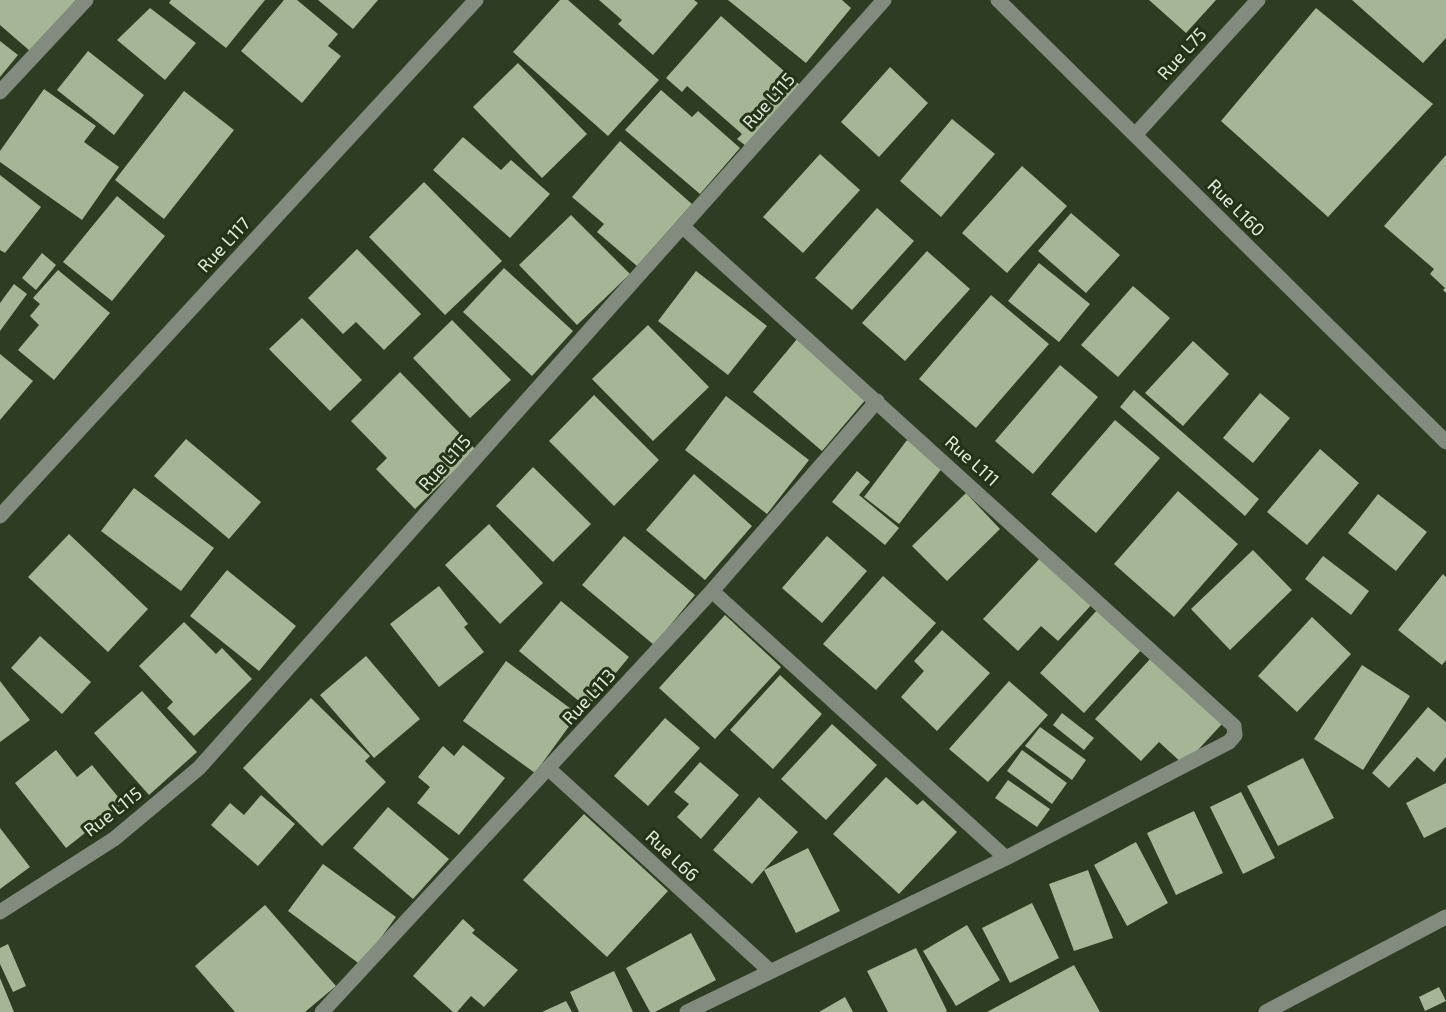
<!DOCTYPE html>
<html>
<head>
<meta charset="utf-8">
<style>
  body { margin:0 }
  canvas { display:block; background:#2d3c22 }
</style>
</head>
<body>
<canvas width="1446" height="1012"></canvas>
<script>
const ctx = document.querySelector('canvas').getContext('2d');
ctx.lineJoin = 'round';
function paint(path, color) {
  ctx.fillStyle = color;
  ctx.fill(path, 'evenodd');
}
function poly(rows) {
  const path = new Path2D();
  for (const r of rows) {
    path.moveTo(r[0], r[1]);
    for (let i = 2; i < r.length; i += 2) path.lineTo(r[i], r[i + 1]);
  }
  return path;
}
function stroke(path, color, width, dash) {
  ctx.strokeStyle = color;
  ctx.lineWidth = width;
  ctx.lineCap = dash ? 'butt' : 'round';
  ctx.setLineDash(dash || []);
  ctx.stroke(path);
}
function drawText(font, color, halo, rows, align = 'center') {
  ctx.font = font + ' "Exo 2",sans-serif';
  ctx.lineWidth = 6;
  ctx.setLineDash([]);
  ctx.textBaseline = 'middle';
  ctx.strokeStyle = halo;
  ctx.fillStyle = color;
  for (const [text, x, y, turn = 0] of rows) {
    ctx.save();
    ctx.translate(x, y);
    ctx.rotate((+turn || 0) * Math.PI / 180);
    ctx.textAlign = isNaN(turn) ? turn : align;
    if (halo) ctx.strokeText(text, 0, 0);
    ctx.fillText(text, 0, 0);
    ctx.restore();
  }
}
paint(poly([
  [0,0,76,0,30,51,0,25],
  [171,0,265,0,226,48,169,3],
  [284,0,297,0,338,34,328,46,341,56,302,103,241,51],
  [318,0,378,0,353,29],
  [560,0,568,0,659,80,608,136,513,52],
  [599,0,694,0,698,3,653,55,618,24,622,20],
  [728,0,842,0,851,8,806,63],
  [1149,0,1216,0,1186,33],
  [1352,0,1446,0,1446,38,1423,63],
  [150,8,196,43,165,80,117,40],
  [1316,8,1433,104,1328,217,1221,121],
  [721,16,800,85,746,146,737,139,742,134,687,86,682,92,666,78],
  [0,41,18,55,0,77],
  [88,51,144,95,114,135,57,90],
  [518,63,587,134,542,178,473,107],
  [890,67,928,103,879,157,841,122],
  [44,89,96,126,84,142,119,167,82,220,0,162,0,151],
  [661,90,692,117,698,111,740,148,700,194,625,130],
  [184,91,234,130,164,219,115,180],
  [952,119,995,154,941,217,900,181],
  [463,137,501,170,511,160,550,194,510,238,433,170],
  [620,141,692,204,637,266,597,232,604,224,572,197],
  [820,154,860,190,803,253,763,217],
  [1446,155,1446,293,1443,290,1445,288,1430,274,1434,269,1384,226],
  [1022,166,1067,206,1007,273,962,233],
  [0,175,41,207,5,253,0,250],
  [424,182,502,261,445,315,369,237],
  [117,196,165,236,112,301,63,262],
  [877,208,914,241,852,310,815,278],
  [1071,213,1120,255,1086,293,1038,251],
  [571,215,630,274,577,325,519,265],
  [357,249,421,314,384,350,356,322,343,334,308,298],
  [927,251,970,289,905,361,862,323],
  [42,253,56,265,36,290,22,278],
  [1039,263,1090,304,1059,342,1008,301],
  [504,268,573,331,532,376,463,312],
  [58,270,110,313,54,380,18,350,39,325,30,316,40,304,33,298],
  [696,271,767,326,728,375,658,321],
  [14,284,27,294,0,331,0,303],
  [1133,286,1170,318,1118,377,1081,345],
  [991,295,1049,344,976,428,919,379],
  [302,318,362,380,330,411,269,349],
  [452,320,511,380,470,418,413,358],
  [648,325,709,387,653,441,592,379],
  [797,339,867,398,822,451,753,392],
  [1193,341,1229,374,1183,426,1145,393],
  [0,354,33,381,0,420],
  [1060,365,1098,397,1033,474,995,441],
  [400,372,476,450,415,509,376,469,387,458,351,421],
  [1134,390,1259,499,1245,516,1120,407],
  [1260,393,1290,418,1253,463,1223,438],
  [594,395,659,460,614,506,549,441],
  [726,396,809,460,767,514,685,450],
  [1115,420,1160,458,1096,533,1051,494],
  [186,439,261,502,229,539,154,476],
  [907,440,943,467,899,524,864,497],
  [1320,449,1359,483,1307,545,1267,512],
  [533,467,591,524,553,562,496,506],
  [857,471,870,482,859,495,899,528,885,545,832,502],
  [694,474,752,526,705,580,646,530],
  [134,488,214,548,181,591,101,531],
  [1178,491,1238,544,1174,617,1114,564],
  [966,493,1000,529,947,581,912,546],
  [1378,494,1427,532,1396,571,1348,533],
  [489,524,543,583,500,624,445,565],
  [69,534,148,609,108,652,28,577],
  [624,536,695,595,654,645,582,585],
  [827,536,867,571,822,623,782,588],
  [1253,550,1292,590,1230,650,1191,609],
  [1043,555,1095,601,1058,641,1041,626,1018,651,983,619],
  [1323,556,1369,591,1351,615,1305,579],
  [227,570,296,626,259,671,190,616],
  [1443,574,1446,577,1446,660,1442,665,1398,630],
  [883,576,936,623,876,690,823,644],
  [439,586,468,624,464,627,484,652,439,687,390,624],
  [561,601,629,657,587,708,519,651],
  [1098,609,1142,649,1084,713,1040,673],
  [725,615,781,667,715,739,659,688],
  [1312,617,1351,654,1297,712,1258,676],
  [184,622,216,654,222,648,252,679,194,736,167,708,173,702,139,666],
  [942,630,990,673,937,731,901,697,924,671,914,661],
  [40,636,91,682,62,714,11,668],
  [366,656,420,719,374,758,320,695],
  [1151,658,1222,724,1184,765,1159,742,1141,761,1095,719],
  [506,661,578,714,535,773,463,721],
  [1362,665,1410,696,1363,770,1314,739],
  [780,675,822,714,773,769,730,730],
  [0,681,30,720,0,742],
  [1009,681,1048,715,988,782,949,749],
  [142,691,197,752,149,795,94,733],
  [311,698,370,756,365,761,386,782,322,846,243,768],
  [1428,707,1446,722,1446,757,1434,772,1417,757,1389,788,1372,773],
  [1062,713,1094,738,1084,750,1053,725],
  [665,718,700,748,648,806,614,776],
  [832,724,877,765,826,820,781,779],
  [1040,727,1086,760,1072,780,1025,746],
  [463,745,505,778,459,835,417,803,430,787,418,777,443,746,454,756],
  [56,750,77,777,92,765,123,803,66,848,15,783],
  [1022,750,1067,783,1052,804,1007,771],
  [1303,758,1334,818,1278,846,1247,786],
  [700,762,739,795,701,839,677,817,689,804,674,792],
  [886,777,917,805,923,800,957,832,899,894,833,834],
  [1008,780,1050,809,1037,827,995,798],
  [1446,783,1446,827,1424,838,1406,803],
  [1241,792,1275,858,1243,874,1210,807],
  [261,795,295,824,258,866,211,825,230,803,244,815],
  [759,797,798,832,764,870,808,848,840,911,796,933,764,870,752,884,713,850],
  [388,807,449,859,413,899,353,848],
  [1194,811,1223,873,1176,895,1147,833],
  [584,814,668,891,607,957,523,880],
  [0,828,30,867,0,889],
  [1136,842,1168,903,1127,926,1094,865],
  [323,864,396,917,361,965,288,911],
  [1088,870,1113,938,1074,951,1049,884],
  [1032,903,1059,958,1010,983,982,928],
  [265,905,336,986,305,1012,235,1012,195,966],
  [463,919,475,930,472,933,518,970,484,1007,471,996,457,1012,453,1012,413,976],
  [967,925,1000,980,956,1006,923,951],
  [691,933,716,980,655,1012,650,1012,626,968],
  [8,944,26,986,13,992,0,964,0,948],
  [916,948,947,1011,945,1012,888,1012,867,971],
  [1074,965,1100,1012,987,1012],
  [614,971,633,1012,579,1012,570,992],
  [0,978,14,1012,0,1012],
  [1439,987,1446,1001,1425,1011,1419,997],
  [845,997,853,1012,819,1012],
  [566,1001,572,1012,542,1012]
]), '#a4b696');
stroke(poly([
  [998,0,1446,442],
  [0,92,86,0],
  [1135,135,1258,0],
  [682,226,1234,726,1235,735,1229,742,1006,858,687,1012],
  [0,516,476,0],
  [712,591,1006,858],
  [549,769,770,971],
  [0,912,114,839,199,768,884,0],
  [322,1012,712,591,877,401],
  [1266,1012,1446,917]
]), '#838b7e', 15);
drawText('18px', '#e4eddd', '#243218', [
  ["Rue L75",1182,54,-48],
  ["Rue L115",769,101,-48],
  ["Rue L160",1236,208,45],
  ["Rue L117",224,245,-47],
  ["Rue L111",972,461,42],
  ["Rue L115",445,463,-48],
  ["Rue L113",589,697,-47],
  ["Rue L115",113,812,-38],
  ["Rue L66",672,856,43]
]);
</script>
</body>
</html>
